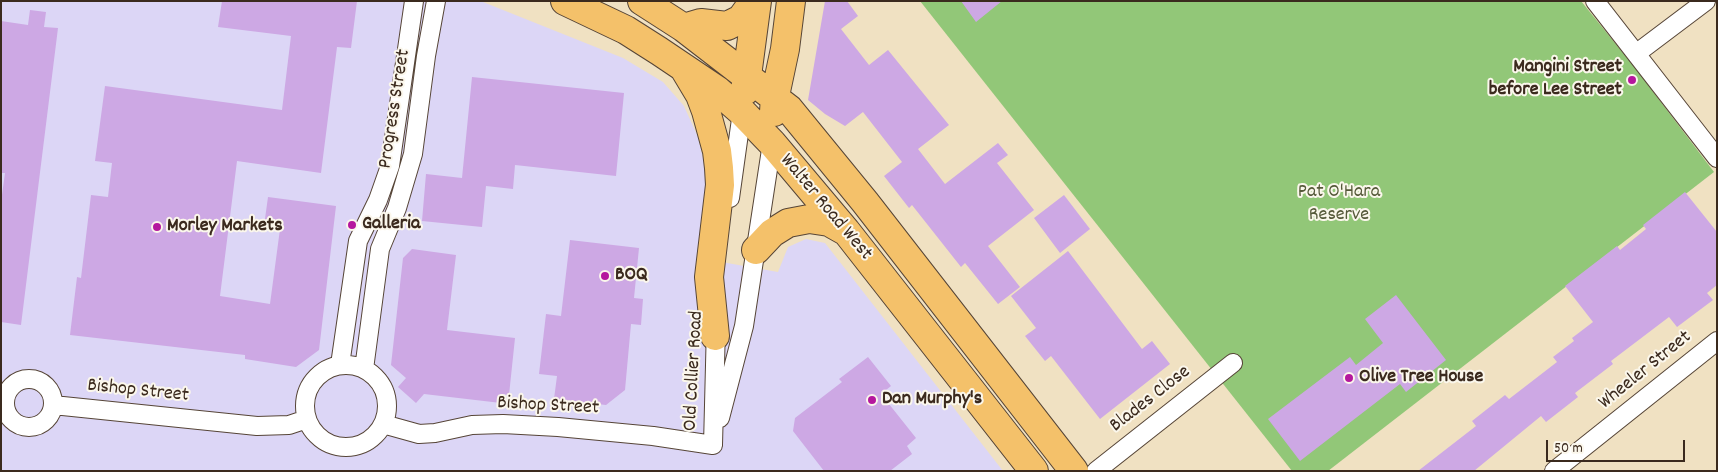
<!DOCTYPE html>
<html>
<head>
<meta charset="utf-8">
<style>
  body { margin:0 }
  #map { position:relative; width:1718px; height:472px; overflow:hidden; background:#f0e1c2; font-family:Dekko,sans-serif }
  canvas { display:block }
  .frame { position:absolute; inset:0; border:2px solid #3b2a1e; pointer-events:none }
  .scale { position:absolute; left:1546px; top:440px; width:139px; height:22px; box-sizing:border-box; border:2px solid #3b2a1e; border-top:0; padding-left:6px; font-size:15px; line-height:18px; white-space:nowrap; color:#3b2a1e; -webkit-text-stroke:4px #fbf7ec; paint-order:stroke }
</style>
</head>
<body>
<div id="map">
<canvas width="1718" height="472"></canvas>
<div class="frame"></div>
<div class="scale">50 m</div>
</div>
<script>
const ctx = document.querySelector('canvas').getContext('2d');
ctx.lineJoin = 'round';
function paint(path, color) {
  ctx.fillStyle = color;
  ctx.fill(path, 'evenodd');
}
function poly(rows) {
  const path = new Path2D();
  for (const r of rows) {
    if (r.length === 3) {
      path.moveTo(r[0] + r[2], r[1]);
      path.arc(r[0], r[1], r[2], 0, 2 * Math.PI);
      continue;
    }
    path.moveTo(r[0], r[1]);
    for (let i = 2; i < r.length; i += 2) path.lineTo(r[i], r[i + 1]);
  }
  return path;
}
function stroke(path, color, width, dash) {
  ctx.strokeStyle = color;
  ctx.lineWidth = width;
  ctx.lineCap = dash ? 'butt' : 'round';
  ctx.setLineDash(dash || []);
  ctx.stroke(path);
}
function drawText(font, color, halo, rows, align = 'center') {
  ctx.font = font + ' Dekko,sans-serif';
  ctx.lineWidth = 4;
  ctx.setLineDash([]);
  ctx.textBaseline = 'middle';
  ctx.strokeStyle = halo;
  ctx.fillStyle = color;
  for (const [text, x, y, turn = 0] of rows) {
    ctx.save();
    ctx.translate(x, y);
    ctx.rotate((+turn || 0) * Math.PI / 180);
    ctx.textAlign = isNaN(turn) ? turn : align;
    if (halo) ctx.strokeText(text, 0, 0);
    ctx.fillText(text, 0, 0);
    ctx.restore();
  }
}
paint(poly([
  [1,1,483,2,623,58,663,82,684,106,698,137,706,171,705,211,699,258,778,272,788,247,806,239,825,243,1003,471,1,471]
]), '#dcd6f6');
paint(poly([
  [920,1,1581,1,1632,64,1714,172,1328,471,1292,471]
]), '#92c778');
paint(poly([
  [222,1,357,1,351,48,337,47,321,173,237,161,220,296,270,304,280,229,264,226,268,197,336,206,319,350,296,367,245,359,245,355,70,335,77,277,81,278,91,195,108,197,112,163,95,161,105,86,282,110,291,36,218,27],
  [825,1,847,1,858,16,841,29,869,65,888,50,949,125,918,149,945,184,998,143,1008,155,997,163,1034,210,988,246,1020,287,998,304,965,263,961,267,912,205,909,208,884,176,902,162,863,112,845,126,825,114,808,100],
  [961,1,1002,1,976,22],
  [30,10,46,12,44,27,58,28,21,325,1,322,1,202,5,173,1,173,1,21,28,25],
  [472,77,624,93,616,176,515,165,513,189,486,186,482,227,422,221,426,174,462,178],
  [1685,192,1717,232,1717,285,1707,293,1713,300,1677,327,1669,317,1611,361,1613,364,1575,393,1578,397,1546,422,1541,416,1474,471,1418,471,1476,426,1472,421,1505,395,1509,399,1557,362,1553,357,1574,341,1572,338,1593,322,1565,286,1617,246,1620,250,1646,229,1643,225],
  [1064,195,1090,229,1060,253,1034,218],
  [570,240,639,248,634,298,643,299,641,325,631,324,625,390,606,405,554,399,557,376,539,374,546,314,561,316],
  [412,249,456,255,447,330,515,338,509,395,501,394,501,403,424,394,416,403,398,387,406,378,391,365,403,258],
  [1068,251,1142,349,1152,341,1170,364,1100,419,1051,356,1045,361,1025,336,1036,328,1011,296],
  [1396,295,1446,360,1406,392,1400,384,1300,461,1268,419,1350,357,1356,365,1383,343,1365,319],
  [868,357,891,386,881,394,916,438,907,446,912,454,890,471,824,471,793,431,795,418,842,382,839,379]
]), '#cda8e4');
const street = poly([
  [1595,1,1717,158],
  [1637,53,1706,1],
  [730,198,742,112],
  [340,365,358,241,378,200,390,166,414,1],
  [346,406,41],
  [364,369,380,249,397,208,413,154,426,56,436,1],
  [29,403,24],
  [53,405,257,426,289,425,307,419],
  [720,418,744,326,772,143],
  [383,424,419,434,435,433,472,425,503,424,558,427,653,436,713,445],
  [713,445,716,325],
  [1096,471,1233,363],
  [1554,471,1717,341]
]);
const primary = poly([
  [565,1,626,30,659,51,717,90,742,112,772,143,846,231,1034,471],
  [642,1,684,28,789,109,865,202,1074,471],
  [684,28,701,23,727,26,741,19,754,1],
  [685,70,700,95,706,111,717,151,719,168,720,185,709,277,715,336],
  [745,91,757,1],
  [774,112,775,96,785,49,791,1],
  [756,250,772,233,788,223,809,219,829,222,845,231]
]);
stroke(street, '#564537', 20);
stroke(primary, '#564537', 30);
stroke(street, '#fff', 18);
stroke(primary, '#f4c16a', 28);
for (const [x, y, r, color] of [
  [1632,80,5,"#b5179e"],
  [352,225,5,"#b5179e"],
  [157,227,5,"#b5179e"],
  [605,276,5,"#b5179e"],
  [1349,378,5,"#b5179e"],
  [872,400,5,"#b5179e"]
]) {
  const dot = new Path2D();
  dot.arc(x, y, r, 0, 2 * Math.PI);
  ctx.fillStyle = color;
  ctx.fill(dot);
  stroke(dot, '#fbf7ec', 2);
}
drawText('bold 20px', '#3b2a1e', '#fbf7ec', [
  ["Mangini Street",1622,68,"right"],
  ["before Lee Street",1622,91,"right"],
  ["Galleria",362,225],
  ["Morley Markets",167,227],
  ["BOQ",615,276],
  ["Olive Tree House",1359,378],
  ["Dan Murphy's",882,400]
], 'left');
drawText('20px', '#3b2a1e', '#fbf7ec', [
  ["Progress Street",396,109,-81],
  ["Walter Road West",825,208,50],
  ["Old Collier Road",695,371,-87],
  ["Wheeler Street",1646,371,-39],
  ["Bishop Street",138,392,6],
  ["Blades Close",1151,400,-38],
  ["Bishop Street",548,407,3]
]);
drawText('20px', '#555939', '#fbf7ec', [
  ["Pat O'Hara",1339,193],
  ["Reserve",1339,216]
]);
</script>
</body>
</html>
